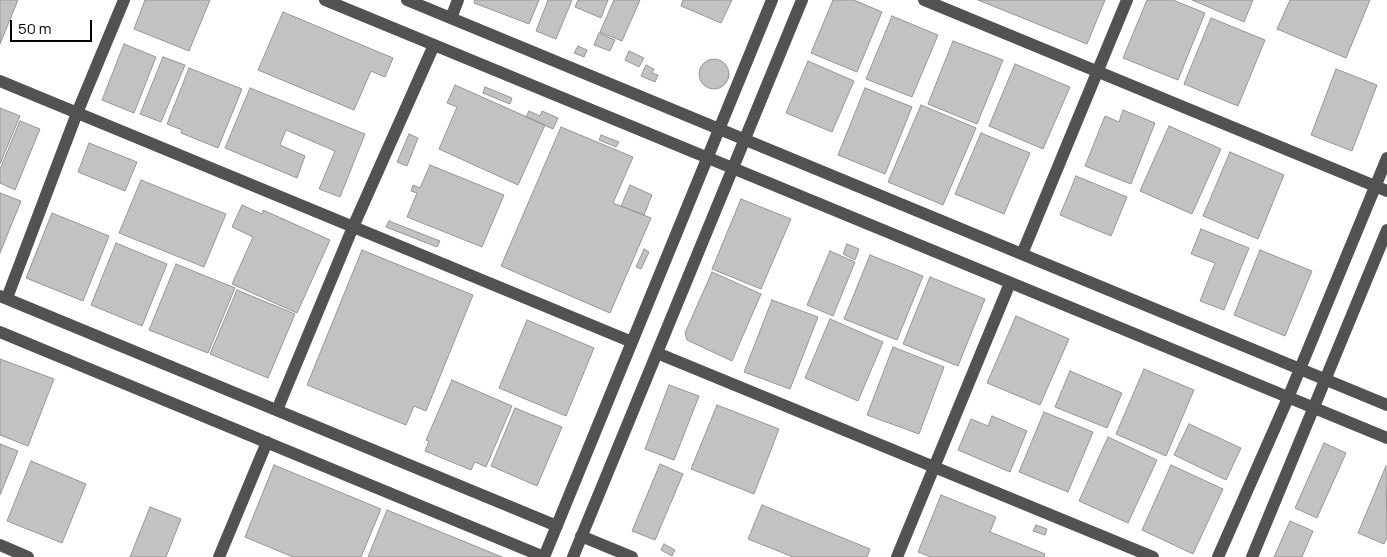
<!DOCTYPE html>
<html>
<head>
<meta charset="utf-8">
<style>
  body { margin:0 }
  #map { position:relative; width:1387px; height:557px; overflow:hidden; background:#fff; font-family:Manrope,sans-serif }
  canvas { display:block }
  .scale { position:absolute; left:10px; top:20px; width:82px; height:22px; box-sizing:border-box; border:2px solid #000; border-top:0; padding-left:6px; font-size:15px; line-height:18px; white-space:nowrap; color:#000; -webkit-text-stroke:4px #fff; paint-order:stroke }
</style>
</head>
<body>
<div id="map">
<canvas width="1387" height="557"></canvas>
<div class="scale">50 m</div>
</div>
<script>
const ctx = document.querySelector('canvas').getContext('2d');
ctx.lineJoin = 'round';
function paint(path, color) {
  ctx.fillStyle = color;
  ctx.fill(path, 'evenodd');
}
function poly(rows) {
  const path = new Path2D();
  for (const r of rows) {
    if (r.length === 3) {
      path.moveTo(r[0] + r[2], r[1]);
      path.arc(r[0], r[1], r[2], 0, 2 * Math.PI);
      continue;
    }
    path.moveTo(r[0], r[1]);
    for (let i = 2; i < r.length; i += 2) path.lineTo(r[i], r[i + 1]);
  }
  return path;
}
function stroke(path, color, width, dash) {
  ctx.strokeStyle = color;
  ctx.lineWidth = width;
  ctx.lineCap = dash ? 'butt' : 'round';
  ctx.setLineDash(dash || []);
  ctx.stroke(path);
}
const building = poly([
  [0,0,18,0,0,44,0,0],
  [145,0,210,0,189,51,134,29,145,0],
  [475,0,539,0,529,24,474,3,475,0],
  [548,0,572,0,556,39,536,31,548,0],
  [578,0,608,0,601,18,575,7,578,0],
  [614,0,640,0,622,41,600,32,614,0],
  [683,0,732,0,721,23,681,6,683,0],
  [833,0,854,0,882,12,857,72,811,53,833,0],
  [978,0,1105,0,1087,44,978,0],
  [1147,0,1173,0,1205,13,1178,80,1123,58,1147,0],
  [1192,0,1253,0,1244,22,1192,0],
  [1290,0,1370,0,1346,58,1277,29,1290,0],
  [283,12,393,58,385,77,371,71,354,110,258,70,283,12],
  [892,16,938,35,912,97,866,79,892,16],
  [1211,18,1265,40,1238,106,1184,84,1211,18],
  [599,33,615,40,610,51,594,45,599,33],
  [953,41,1003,60,977,124,928,104,953,41],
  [124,44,156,57,134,113,102,100,124,44],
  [578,46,587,50,584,57,574,53,578,46],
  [629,51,644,58,639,67,625,60,629,51],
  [163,57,185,65,161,122,140,114,163,57],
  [714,74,15],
  [808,61,854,81,832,132,786,113,808,61],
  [1015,64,1070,87,1043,149,989,126,1015,64],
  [646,65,654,69,652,73,658,75,655,82,641,76,646,65],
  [189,68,242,89,218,148,181,133,182,130,167,124,189,68],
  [1336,69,1377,85,1352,151,1311,135,1336,69],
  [455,85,545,125,518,185,439,149,457,107,447,103,455,85],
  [485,87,512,98,510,104,483,93,485,87],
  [250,88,365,134,340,197,319,189,335,151,286,130,280,145,305,156,297,178,225,148,250,88],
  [865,88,912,107,885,174,838,155,865,88],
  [921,105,976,128,943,205,888,182,921,105],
  [0,108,20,116,0,164,0,108],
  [1123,110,1155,123,1131,184,1085,166,1105,116,1119,122,1123,110],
  [529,111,540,116,542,111,558,118,553,129,526,117,529,111],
  [20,121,40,129,15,190,0,183,0,169,20,121],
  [1169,126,1221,149,1192,214,1140,191,1169,126],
  [561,127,633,157,613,203,651,218,610,313,501,266,561,127],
  [981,133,1030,153,1004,214,955,194,981,133],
  [409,134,418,138,407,166,397,162,409,134],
  [601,135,619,142,616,147,599,140,601,135],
  [89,143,137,162,125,191,78,172,89,143],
  [1230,152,1284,175,1258,239,1203,216,1230,152],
  [430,165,504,195,482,247,407,217,417,193,411,191,413,185,420,188,430,165],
  [1076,176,1127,197,1111,236,1060,215,1076,176],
  [141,180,226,214,204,267,119,233,141,180],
  [630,185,652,195,644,215,621,206,630,185],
  [0,193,21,201,0,253,0,193],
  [741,199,791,219,761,289,712,269,741,199],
  [242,205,262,214,263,210,330,240,297,313,232,284,253,237,232,227,242,205],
  [52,213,109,236,83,301,26,278,52,213],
  [389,221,440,241,437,247,386,227,389,221],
  [1201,229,1249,248,1224,310,1200,301,1215,263,1191,254,1201,229],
  [116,243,167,264,142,326,91,305,116,243],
  [847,244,859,249,855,260,843,254,847,244],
  [644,249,649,252,641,269,636,267,644,249],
  [362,250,473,295,426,411,414,406,406,425,307,385,362,250],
  [1260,250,1312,271,1285,336,1234,315,1260,250],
  [830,251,855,262,833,316,807,305,830,251],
  [870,255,923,276,897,340,844,319,870,255],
  [176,264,235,288,208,353,149,330,176,264],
  [712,272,761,294,732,361,687,340,685,333,712,272],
  [930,277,985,299,958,366,903,344,930,277],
  [237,290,295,314,268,378,210,354,237,290],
  [772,300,818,317,790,389,744,372,772,300],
  [1016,316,1069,339,1040,405,987,383,1016,316],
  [830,319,883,342,858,401,805,378,830,319],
  [527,320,594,348,566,416,499,388,527,320],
  [893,347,944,367,919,434,867,415,893,347],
  [0,359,54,379,28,446,0,435,0,359],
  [1144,369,1194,390,1166,456,1116,434,1144,369],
  [1070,371,1122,393,1107,428,1055,407,1070,371],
  [452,380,512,406,486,467,475,462,471,470,425,451,429,441,426,440,452,380],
  [669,385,699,396,674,460,645,449,669,385],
  [717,405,779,429,754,494,691,469,717,405],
  [515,408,562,427,537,486,491,466,515,408],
  [1044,412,1093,432,1068,492,1019,472,1044,412],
  [992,416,1027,431,1010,472,958,450,971,419,988,426,992,416],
  [1189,424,1241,448,1226,480,1174,455,1189,424],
  [1108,437,1157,460,1128,523,1079,501,1108,437],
  [1324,443,1346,453,1317,518,1295,508,1324,443],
  [0,444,18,451,0,495,0,444],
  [31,461,86,484,62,543,7,521,31,461],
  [660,464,683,474,655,540,632,531,660,464],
  [274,465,381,509,361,557,293,557,245,537,274,465],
  [1171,465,1223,489,1193,554,1142,530,1171,465],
  [1386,466,1387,537,1384,544,1358,533,1386,466],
  [941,495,996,517,990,532,1045,554,1044,557,931,557,918,552,941,495],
  [762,505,870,549,867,557,793,557,748,539,762,505],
  [150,507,181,519,166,557,130,557,150,507],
  [387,510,502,557,368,557,387,510],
  [1290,521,1313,531,1302,557,1274,557,1290,521],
  [1036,525,1047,529,1045,535,1033,531,1036,525],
  [664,544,675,550,672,556,661,550,664,544]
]);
paint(building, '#c2c2c2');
stroke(building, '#969696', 1);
stroke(poly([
  [325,0,1387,438],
  [407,0,1387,405],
  [924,0,1387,191],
  [451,18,458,0],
  [0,81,632,342],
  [1022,254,1127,0],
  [0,296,557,526],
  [7,298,77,113,124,0],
  [0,332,544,557],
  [657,353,1153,557],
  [277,410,353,227,434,45],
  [581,536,632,557],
  [0,545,28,557],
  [219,557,267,442],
  [544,557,772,0],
  [573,557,802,0],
  [897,557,1010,283],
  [1218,557,1288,398,1387,158],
  [1252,557,1387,230]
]), '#525252', 12);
</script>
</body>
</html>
